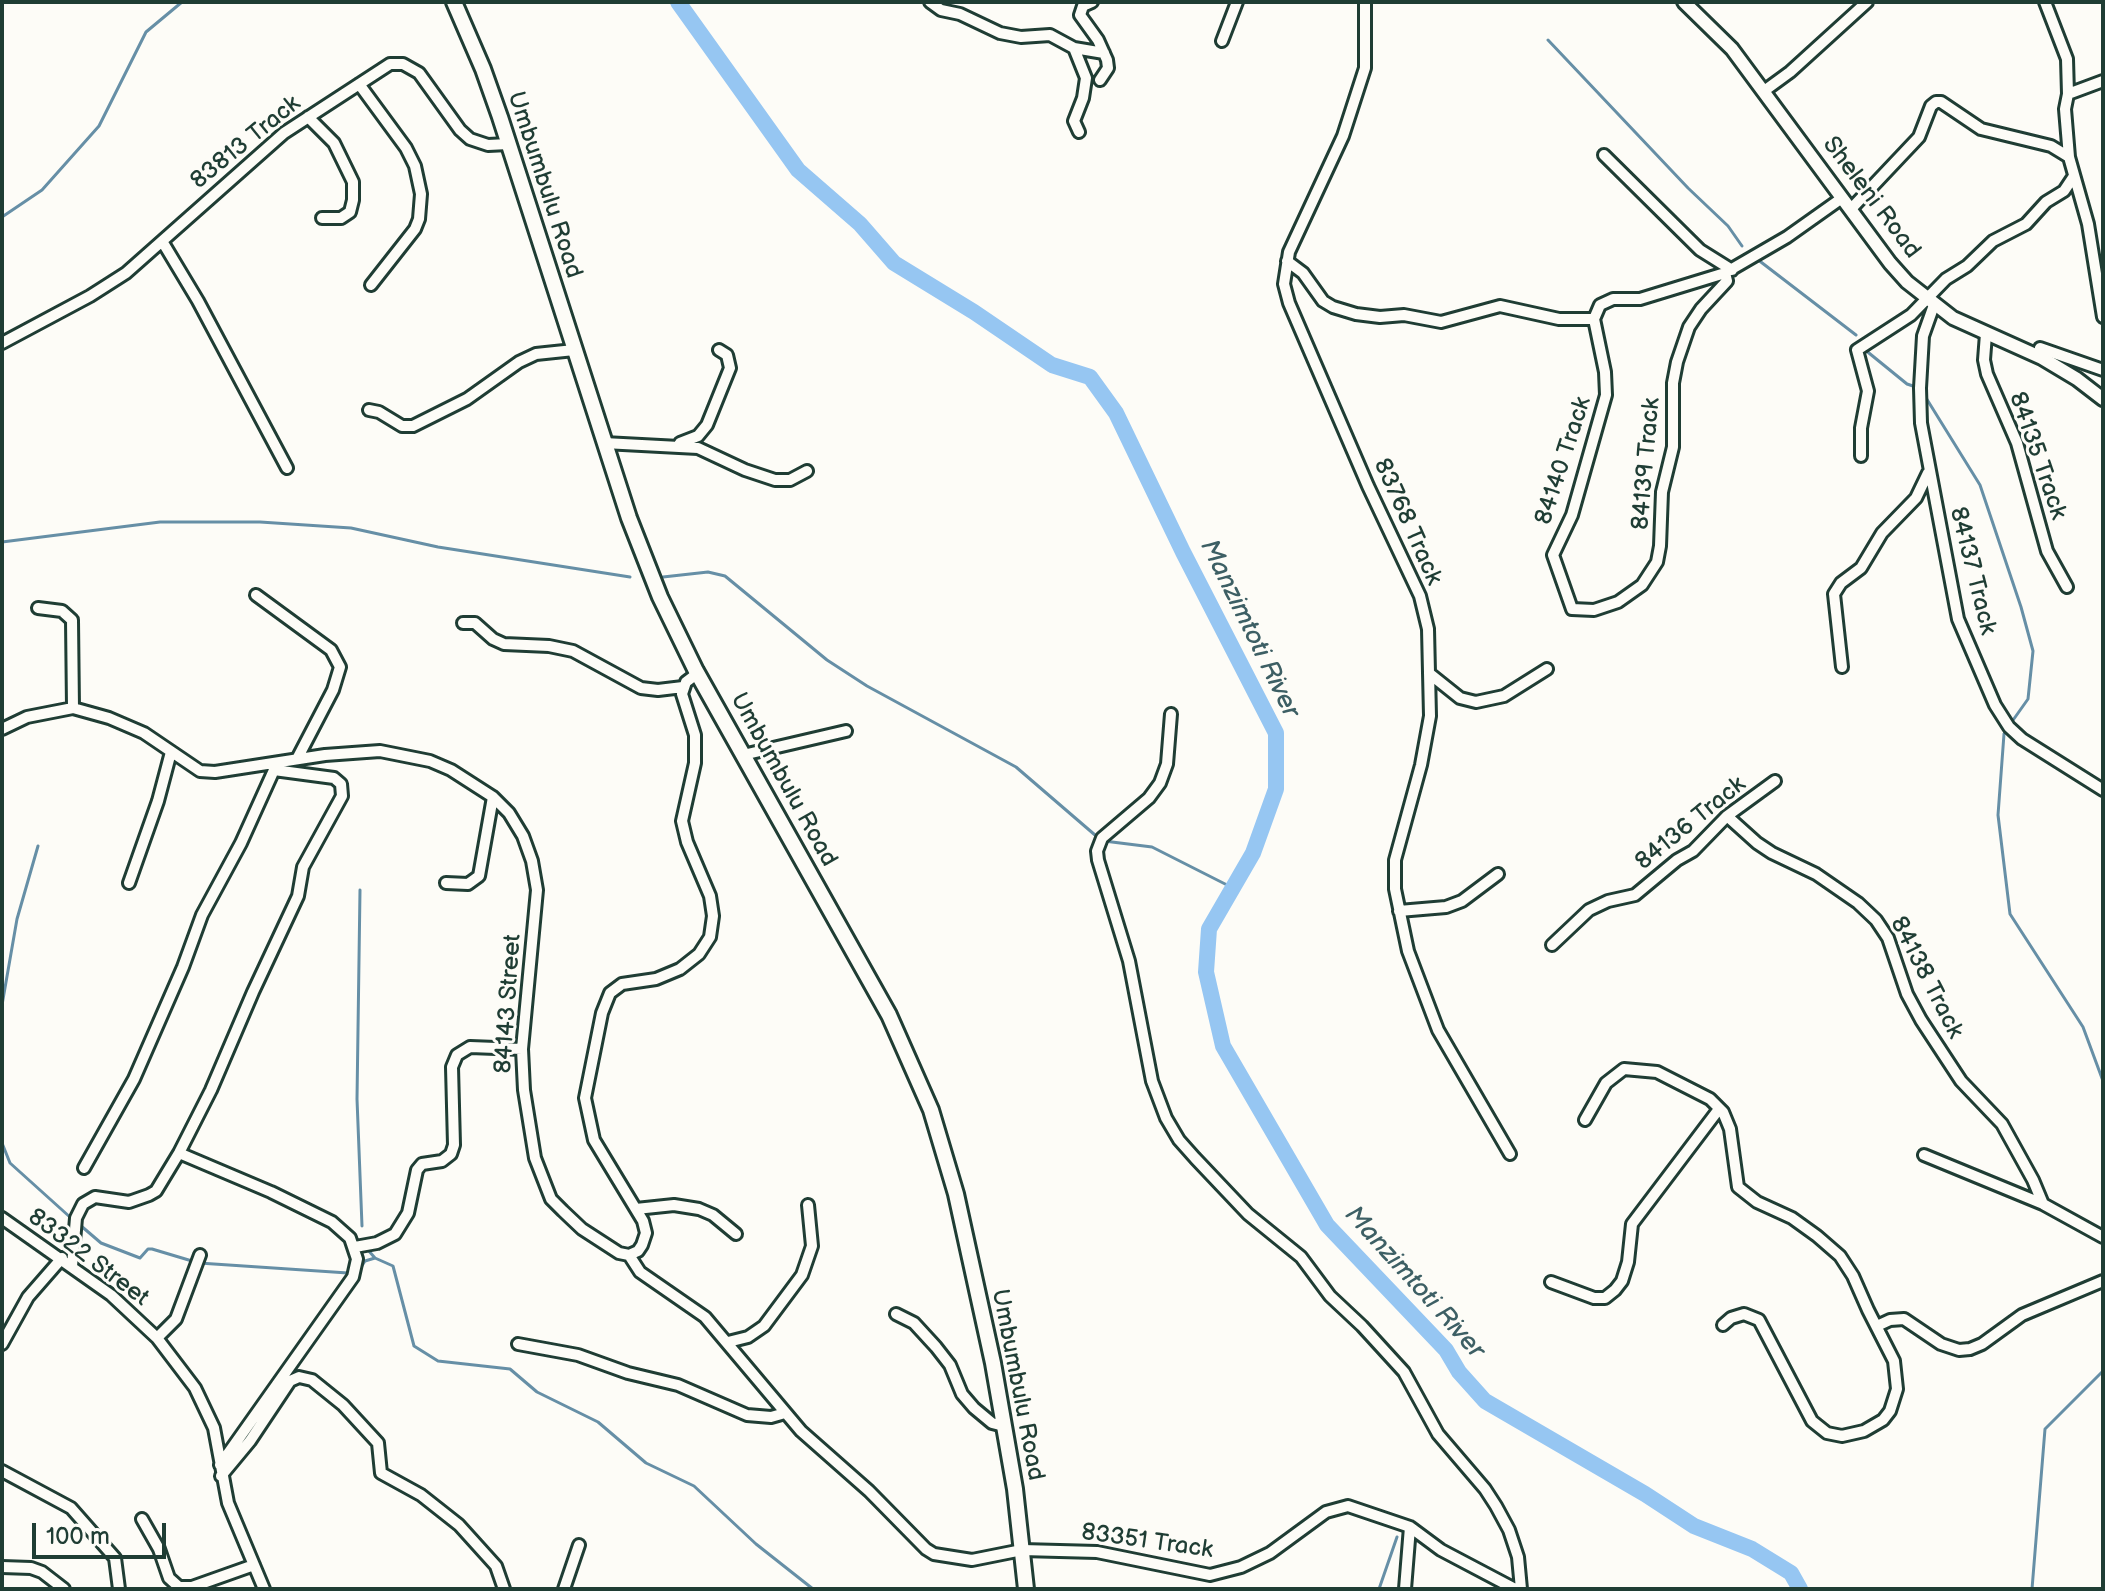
<!DOCTYPE html>
<html>
<head>
<meta charset="utf-8">
<style>
  body { margin:0 }
  #map { position:relative; width:2105px; height:1591px; overflow:hidden; background:#fdfcf7; font-family:"Balsamiq Sans",sans-serif }
  canvas { display:block }
  .frame { position:absolute; inset:0; border:4px solid #1f3d34; pointer-events:none }
  .scale { position:absolute; left:32px; top:1523px; width:134px; height:36px; box-sizing:border-box; border:4px solid #1f3d34; border-top:0; padding-left:10px; font-size:24px; line-height:28px; white-space:nowrap; color:#1f3d34; -webkit-text-stroke:6px #fdfcf7; paint-order:stroke }
</style>
</head>
<body>
<div id="map">
<canvas width="2105" height="1591"></canvas>
<div class="frame"></div>
<div class="scale">100 m</div>
</div>
<script>
const ctx = document.querySelector('canvas').getContext('2d');
ctx.lineJoin = 'round';
function poly(rows) {
  const path = new Path2D();
  for (const r of rows) {
    path.moveTo(r[0], r[1]);
    for (let i = 2; i < r.length; i += 2) path.lineTo(r[i], r[i + 1]);
  }
  return path;
}
function stroke(path, color, width, dash) {
  ctx.strokeStyle = color;
  ctx.lineWidth = width;
  ctx.lineCap = dash ? 'butt' : 'round';
  ctx.setLineDash(dash || []);
  ctx.stroke(path);
}
function drawText(font, color, halo, rows, align = 'center') {
  ctx.font = font + ' "Balsamiq Sans",sans-serif';
  ctx.lineWidth = 6;
  ctx.setLineDash([]);
  ctx.textBaseline = 'middle';
  ctx.strokeStyle = halo;
  ctx.fillStyle = color;
  for (const [text, x, y, turn = 0] of rows) {
    ctx.save();
    ctx.translate(x, y);
    ctx.rotate((+turn || 0) * Math.PI / 180);
    ctx.textAlign = isNaN(turn) ? turn : align;
    if (halo) ctx.strokeText(text, 0, 0);
    ctx.fillText(text, 0, 0);
    ctx.restore();
  }
}
stroke(poly([
  [1548,40,1688,188,1728,226,1742,246],
  [2,217,42,190,99,126,146,32,182,2],
  [1757,259,1856,335],
  [1864,349,1907,384,1919,388],
  [1923,393,1980,485,2021,607,2033,651,2028,699,2011,723],
  [2,542,160,522,260,522,351,528,438,547,630,577],
  [663,577,708,572,725,576,827,660,867,686,1016,767,1095,835],
  [2007,730,2004,734,1998,815,2010,914,2083,1027,2103,1081],
  [1104,841,1152,847,1233,888],
  [360,890,357,1099,362,1226],
  [2,1005,17,919,38,846],
  [2,1143,10,1163,71,1218],
  [80,1225,101,1243,140,1258,148,1249,152,1249,192,1261],
  [368,1250,375,1258],
  [199,1263,348,1273],
  [358,1272,365,1261,375,1258,393,1266,414,1346,438,1361,510,1369,537,1392,598,1422,646,1463,694,1486,756,1544,813,1589],
  [1379,1589,1397,1537],
  [2032,1589,2045,1429,2103,1371]
]), '#668fa6', 3);
stroke(poly([
  [678,2,798,170,860,224,894,263,974,312,1052,365,1090,377,1116,413,1183,552,1276,733,1276,789,1253,853,1209,929,1206,972,1223,1046,1327,1225,1446,1350,1459,1372,1485,1401,1645,1494,1694,1526,1752,1549,1791,1573,1800,1589]
]), '#96c6f2', 16);
const minor = poly([
  [930,2,941,10,960,14,1000,33,1021,37,1050,35,1074,48,1086,78,1083,98,1074,121,1079,132],
  [1092,2,1083,6,1080,15,1098,40,1107,60,1108,68,1100,80],
  [1365,2,1365,68,1343,136,1289,252,1284,284,1289,303,1368,486,1420,596,1428,629,1430,716,1421,765,1395,860,1395,889,1408,951,1438,1030,1510,1154],
  [2045,2,2067,59,2068,94],
  [1222,41,1237,2],
  [1074,48,1104,53],
  [2103,81,2068,94,2065,109,2069,157,2088,224,2103,317],
  [359,84,406,148,415,166,421,194,419,219,415,229,371,285],
  [1764,91,1790,72,1867,2],
  [308,117,334,143,353,182,353,200,350,212,341,218,322,218],
  [1604,155,1700,250,1732,270],
  [1851,209,1919,137,1931,106,1936,102,1941,102,1981,129,2051,146,2069,157],
  [162,241,198,301,287,468],
  [1287,261,1303,273,1323,301,1333,307,1356,314,1380,317,1404,315,1441,322,1500,306,1559,319,1594,319],
  [1725,273,1727,281,1701,309,1689,327,1677,362,1673,383,1673,447,1662,492,1660,546,1657,562,1642,585,1618,602,1594,610,1572,609,1553,555,1572,515,1606,395,1605,372,1594,319,1600,305,1613,299,1640,299,1725,273,1787,237,1842,198],
  [1934,305,1923,336,1920,388,1921,423,1958,619,1995,705,2009,727,2022,739,2103,790],
  [1986,334,1984,360,1987,374,2017,443,2047,551,2067,587],
  [2,343,90,296,126,273,284,133,390,64,403,64,419,73,460,130,470,139,488,145,508,144],
  [2040,348,2103,370],
  [369,410,379,412,402,426,413,426,467,399,519,362,536,354,574,350],
  [604,443,698,448,745,470,775,480,790,480,807,471],
  [680,443,698,436,707,425,730,368,727,355,719,350],
  [1861,456,1861,428,1868,391,1857,350,1911,315,1946,279,1967,266,1993,241,2026,224,2046,202,2064,191,2074,176],
  [256,595,331,650,340,667,333,690,297,759],
  [38,608,62,611,72,620,73,708],
  [463,623,475,623,493,639,504,644,549,646,573,651,641,688,658,690,683,687],
  [1842,667,1834,594,1841,583,1861,568,1882,533,1916,498,1928,473],
  [1430,674,1460,698,1476,702,1504,696,1547,669],
  [1171,714,1167,764,1160,783,1149,798,1102,838,1097,851,1098,860,1129,961,1152,1081,1166,1118,1179,1140,1195,1158,1248,1214,1301,1257,1330,1296,1362,1326,1404,1372,1438,1434,1485,1489,1496,1506,1509,1530,1518,1557,1521,1589],
  [2,729,27,717,73,708,109,718,144,733,200,771,215,772,325,755,380,751,430,761,451,770,493,797,509,813,523,836,532,861,537,890,522,1049,524,1090,535,1158,551,1199,563,1211,582,1229,619,1253,629,1255,638,1251,642,1245,646,1233,643,1221,594,1140,585,1098,602,1013,610,993,622,984,656,979,680,969,699,954,710,937,713,916,710,896,687,842,682,821,695,763,695,735,682,694,686,682,698,673],
  [743,755,846,731],
  [1727,816,1757,843,1772,853,1816,874,1858,903,1876,920,1888,938,1907,994,1921,1020,1961,1081,2002,1124,2033,1180,2043,1204],
  [129,883,158,801,171,752],
  [446,883,468,884,479,876,493,797],
  [1399,911,1446,907,1462,901,1498,874],
  [1552,945,1589,910,1608,901,1635,895,1677,860,1693,851,1727,816,1775,781],
  [1585,1120,1606,1083,1624,1069,1657,1072,1710,1099,1723,1112,1730,1129,1738,1187,1757,1202,1792,1218,1817,1236,1840,1256,1853,1276,1868,1310,1894,1361,1897,1389,1890,1411,1883,1420,1864,1431,1842,1436,1827,1433,1812,1421,1759,1320,1744,1314,1731,1318,1723,1325],
  [179,1153,271,1192,332,1222,350,1238,357,1259,353,1277,220,1465],
  [1924,1155,2043,1204,2103,1237],
  [84,1168,134,1079,183,967,202,915,241,843,274,770],
  [636,1209,674,1205,699,1209,713,1215,736,1234],
  [2,1218,111,1295,157,1338,195,1388,214,1428,228,1503,264,1589],
  [355,1247,377,1243,395,1234,408,1213,417,1170,422,1164,442,1161,451,1154,454,1145,452,1067,457,1055,470,1047,522,1049],
  [629,1255,640,1272,705,1317,801,1431,869,1491,926,1549,934,1554,972,1560,1022,1550,1097,1552,1210,1575,1241,1567,1270,1553,1326,1512,1348,1506,1410,1527,1441,1550,1515,1589],
  [72,1266,76,1218,83,1204,95,1197,129,1202,149,1195,156,1191,179,1153,211,1090,253,992,298,896,303,867,342,796,341,784,334,778,274,770,273,764],
  [1551,1282,1594,1298,1605,1298,1615,1290,1622,1281,1628,1262,1632,1224,1719,1109],
  [896,1314,914,1323,936,1347,950,1365,962,1394,974,1408,992,1423,1004,1426],
  [1877,1326,1890,1320,1904,1319,1941,1344,1959,1350,1970,1349,1982,1344,2022,1315,2103,1281],
  [157,1338,176,1319,200,1255],
  [728,1342,748,1337,764,1326,802,1275,812,1246,808,1205],
  [2,1344,28,1297,62,1258],
  [518,1344,578,1355,628,1373,678,1385,747,1415,771,1417,785,1413],
  [2,1471,71,1508,115,1558,119,1589],
  [221,1476,250,1441,290,1381,299,1377,312,1380,343,1405,378,1443,381,1473,421,1495,459,1525,496,1566,504,1589],
  [142,1519,159,1549,169,1578,179,1587,192,1587,254,1565],
  [2,1567,31,1568,42,1572,64,1589],
  [564,1589,579,1545],
  [1405,1589,1410,1527]
]);
const tertiary = poly([
  [1684,2,1732,49,1890,263,1907,282,1953,318,2042,358,2077,379,2103,399]
]);
const secondary = poly([
  [454,2,483,69,500,117,629,518,660,597,696,671,889,1015,931,1110,956,1194,993,1363,1015,1489,1026,1589]
]);
stroke(minor, '#1f3d34', 16);
stroke(tertiary, '#1f3d34', 18);
stroke(secondary, '#1f3d34', 20);
stroke(minor, '#fdfcf7', 10);
stroke(tertiary, '#fdfcf7', 12);
stroke(secondary, '#fdfcf7', 14);
drawText('24px', '#1f3d34', '#fdfcf7', [
  ["83813 Track",246,143,-39],
  ["Umbumbulu Road",544,185,72],
  ["Sheleni Road",1871,198,53],
  ["84135 Track",2037,456,71],
  ["84140 Track",1564,461,-72],
  ["84139 Track",1647,464,-85],
  ["83768 Track",1407,522,66],
  ["84137 Track",1972,571,76],
  ["Umbumbulu Road",783,780,61],
  ["84136 Track",1691,824,-39],
  ["84138 Track",1926,978,63],
  ["84143 Street",509,1004,-86],
  ["83322 Street",88,1258,37],
  ["Umbumbulu Road",1017,1385,79],
  ["83351 Track",1147,1542,8]
]);
drawText('italic 26px', '#3d5f64', '#fdfcf7', [
  ["Manzimtoti River",1249,629,64],
  ["Manzimtoti River",1414,1283,48]
]);
</script>
</body>
</html>
